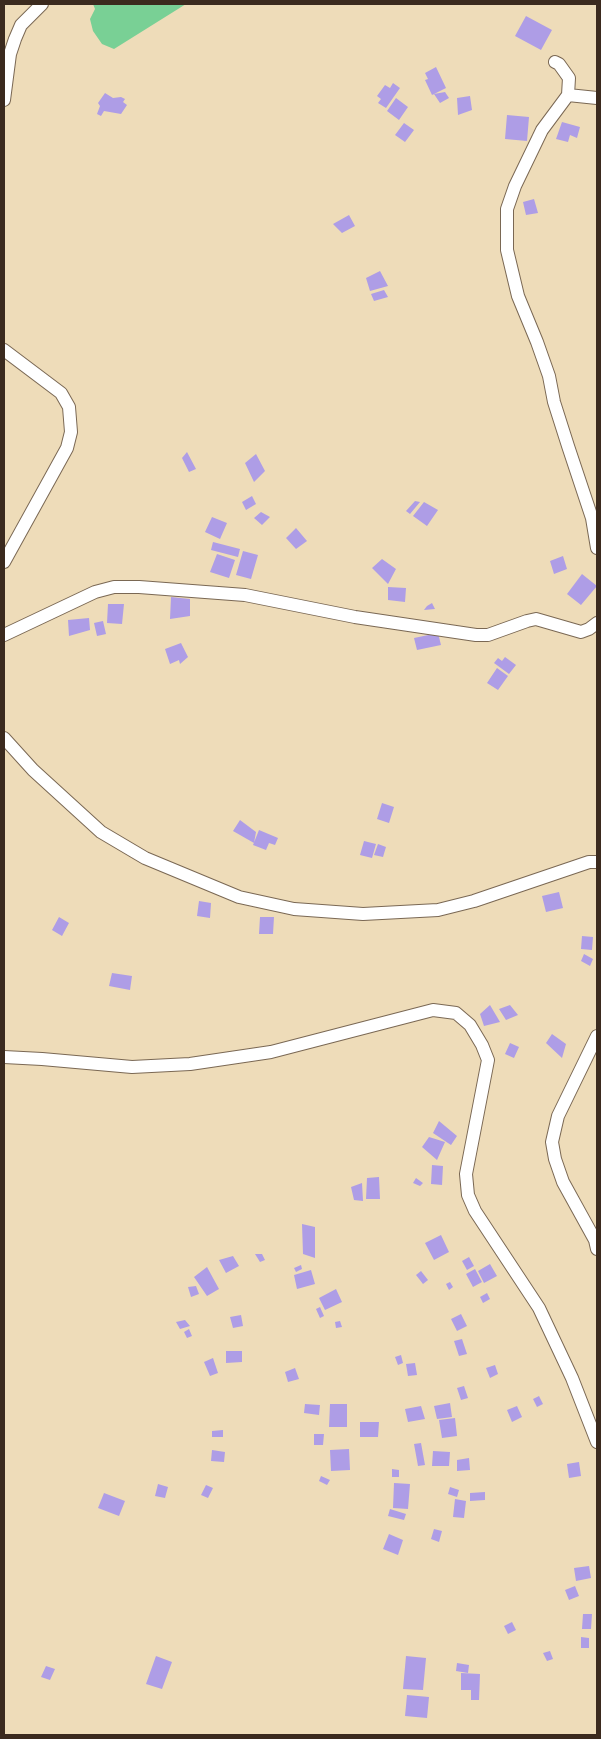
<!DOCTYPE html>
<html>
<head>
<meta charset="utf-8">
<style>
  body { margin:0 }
  #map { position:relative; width:601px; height:1739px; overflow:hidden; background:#eedcb9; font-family:"Architects Daughter",sans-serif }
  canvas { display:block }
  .frame { position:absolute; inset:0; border:5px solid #3b2a1e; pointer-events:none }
</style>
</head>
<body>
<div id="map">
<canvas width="601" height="1739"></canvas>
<div class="frame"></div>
</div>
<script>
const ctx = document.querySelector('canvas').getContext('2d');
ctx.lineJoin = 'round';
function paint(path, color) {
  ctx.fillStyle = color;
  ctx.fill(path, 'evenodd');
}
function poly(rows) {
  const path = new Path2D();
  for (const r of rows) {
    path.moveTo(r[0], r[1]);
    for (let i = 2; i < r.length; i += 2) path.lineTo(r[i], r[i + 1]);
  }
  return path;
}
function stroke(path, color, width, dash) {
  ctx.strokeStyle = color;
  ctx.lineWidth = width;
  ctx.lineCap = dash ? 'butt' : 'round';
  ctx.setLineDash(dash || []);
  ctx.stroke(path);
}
paint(poly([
  [93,4,186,4,114,49,102,44,93,31,90,19,95,9]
]), '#79d095');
paint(poly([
  [526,16,552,30,541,50,515,36],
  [436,67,446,88,432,95,425,80,428,79,425,73],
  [393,83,400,88,386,108,378,103,381,99,377,96,385,85,390,88],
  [445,92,449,98,440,103,434,94],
  [105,93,113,98,121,97,125,99,123,102,127,105,121,114,104,111,101,116,97,114,100,106,98,103],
  [470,96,472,110,458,115,457,98],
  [396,98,408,107,399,120,387,111],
  [507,115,529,117,527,141,505,139],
  [562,122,580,127,577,138,570,135,568,142,556,139],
  [404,123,414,130,405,142,395,135],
  [534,199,538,213,526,215,523,202],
  [349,215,355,226,342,233,333,224],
  [380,271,388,286,370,291,366,278],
  [384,290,388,297,374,301,371,294],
  [187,452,196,469,189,472,182,458],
  [256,454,265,471,254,482,245,463],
  [252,496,256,504,246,510,242,502],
  [415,501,420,502,410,514,406,511],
  [424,502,438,510,427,526,413,516],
  [261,512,270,517,262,525,254,518],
  [212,517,227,523,220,539,205,532],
  [296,528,307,541,296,549,286,538],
  [213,542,240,549,238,557,211,550],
  [243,551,258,555,251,579,236,575],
  [217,554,235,560,229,578,210,572],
  [563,556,567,569,554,574,550,561],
  [382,559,396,569,388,584,372,568],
  [582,574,597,586,581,605,567,594],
  [388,587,406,588,405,602,388,600],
  [171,597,190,599,190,616,170,619],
  [432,603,435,609,424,610,427,606],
  [108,604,124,604,122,624,107,623],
  [89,618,90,630,69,636,68,620],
  [103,621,106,634,97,636,94,623],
  [438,633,441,645,417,650,414,638],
  [181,643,188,657,180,664,179,660,170,664,165,649],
  [505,657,516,665,509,674,494,663,498,658,502,661],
  [497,668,508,676,498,690,487,683],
  [382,803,394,807,389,823,377,819],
  [240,820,256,832,254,843,233,831],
  [259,830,278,838,275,845,269,843,266,850,253,845],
  [364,841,376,844,372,858,360,855],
  [378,844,386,847,383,857,374,855],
  [559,892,563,908,546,912,542,896],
  [199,901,211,903,210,918,197,916],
  [59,917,69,923,62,936,52,930],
  [260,917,274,917,273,934,259,934],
  [582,936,593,937,592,950,581,949],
  [584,954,593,959,590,966,581,961],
  [112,973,132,976,130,990,109,986],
  [490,1005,500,1022,484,1026,480,1014],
  [510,1005,518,1015,506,1020,499,1009],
  [552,1034,566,1044,562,1058,546,1043],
  [510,1043,519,1047,514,1058,505,1054],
  [439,1121,457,1136,451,1145,433,1133],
  [429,1137,445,1142,437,1160,422,1147],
  [432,1165,443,1166,442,1185,431,1184],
  [379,1177,380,1199,366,1199,367,1178],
  [416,1178,423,1183,420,1186,413,1183],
  [362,1183,363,1201,354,1200,351,1187],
  [302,1224,315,1227,315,1258,303,1254],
  [441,1235,449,1252,434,1260,425,1243],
  [255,1254,262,1254,265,1260,260,1262],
  [233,1256,239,1266,226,1273,219,1260],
  [469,1257,474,1266,467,1270,462,1261],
  [490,1264,497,1276,484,1283,478,1271],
  [301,1265,302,1269,296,1272,294,1268],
  [207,1267,219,1289,207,1296,194,1277],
  [475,1269,482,1282,473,1287,466,1274],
  [311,1270,315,1284,297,1289,294,1275],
  [421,1271,428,1280,423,1284,416,1275],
  [450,1282,453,1287,449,1290,446,1284],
  [196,1286,199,1294,191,1297,188,1287],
  [336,1289,342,1302,325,1310,319,1298],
  [487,1293,490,1299,483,1303,480,1297],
  [320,1307,324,1316,320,1318,316,1309],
  [461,1314,467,1326,457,1331,451,1319],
  [241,1315,243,1326,233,1328,230,1317],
  [185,1320,190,1326,180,1329,176,1322],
  [340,1321,342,1327,336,1328,335,1322],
  [189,1329,192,1336,187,1338,184,1332],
  [462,1339,467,1354,459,1356,454,1341],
  [226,1351,242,1351,242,1362,226,1363],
  [401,1355,403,1363,398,1365,395,1357],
  [213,1358,218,1373,210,1376,204,1362],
  [415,1363,417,1375,408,1376,406,1364],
  [495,1365,498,1374,490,1378,486,1368],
  [295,1368,299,1379,288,1382,285,1372],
  [464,1386,468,1398,461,1400,457,1388],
  [539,1396,543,1404,537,1407,533,1399],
  [450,1403,452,1417,437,1419,434,1406],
  [305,1404,320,1405,319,1415,304,1413],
  [330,1404,347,1404,347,1427,329,1427],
  [421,1406,425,1419,408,1422,405,1409],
  [517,1406,522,1417,512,1422,507,1410],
  [455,1418,457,1436,442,1438,439,1420],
  [360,1422,379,1422,378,1437,360,1437],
  [223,1430,223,1437,212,1437,212,1431],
  [314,1434,324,1434,323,1445,314,1445],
  [421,1443,425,1465,418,1466,414,1444],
  [349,1449,350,1470,331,1471,330,1450],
  [212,1450,225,1452,224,1462,211,1461],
  [433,1451,450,1452,449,1466,432,1466],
  [469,1458,470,1470,457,1471,457,1460],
  [579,1462,581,1476,569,1478,567,1464],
  [392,1469,399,1470,399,1477,392,1477],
  [321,1476,330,1480,327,1485,319,1481],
  [394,1483,410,1484,408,1509,393,1508],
  [158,1484,168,1487,165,1498,155,1496],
  [206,1485,213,1488,208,1498,201,1495],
  [450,1487,459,1490,457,1497,448,1494],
  [485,1492,485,1500,470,1501,470,1493],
  [104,1493,125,1501,119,1516,98,1508],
  [455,1499,466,1501,464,1518,453,1517],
  [390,1509,406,1514,404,1520,388,1516],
  [434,1529,442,1531,439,1542,431,1539],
  [389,1534,403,1540,398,1555,383,1549],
  [589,1566,591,1578,576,1581,574,1568],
  [575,1586,579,1596,569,1600,565,1590],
  [583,1614,592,1614,591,1629,582,1629],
  [512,1622,516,1630,508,1634,504,1626],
  [581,1637,589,1638,589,1648,581,1648],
  [550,1651,553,1659,547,1661,543,1653],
  [156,1656,172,1662,162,1689,146,1684],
  [406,1656,426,1658,423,1690,403,1689],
  [457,1663,469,1665,468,1673,456,1671],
  [46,1666,55,1669,50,1680,41,1677],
  [461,1673,480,1674,479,1700,471,1700,471,1690,461,1690],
  [407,1695,429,1697,427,1718,405,1716]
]), '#ae9de6');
const street = poly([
  [555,62,559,64,569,78,568,95,542,130,515,186,507,209,507,250,518,296,537,342,549,376,554,402,568,446,592,518,597,548],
  [568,95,597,98],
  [4,100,10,54,15,39,21,25,42,4],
  [4,350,61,393,69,407,71,432,67,448,4,562],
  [4,635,95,592,114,587,139,587,245,595,355,617,476,635,488,635,527,621,536,619,581,632,589,629,597,623],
  [4,738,33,770,101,832,145,858,239,897,294,909,363,914,438,910,474,901,589,862,597,862],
  [597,1036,558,1116,552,1142,555,1159,563,1182,595,1240,597,1249],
  [4,1057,42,1059,132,1067,190,1064,271,1052,433,1010,456,1013,470,1025,482,1045,488,1060,466,1174,468,1195,475,1211,539,1308,572,1378,597,1442]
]);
stroke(street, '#7a6854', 14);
stroke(street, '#fff', 12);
</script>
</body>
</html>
